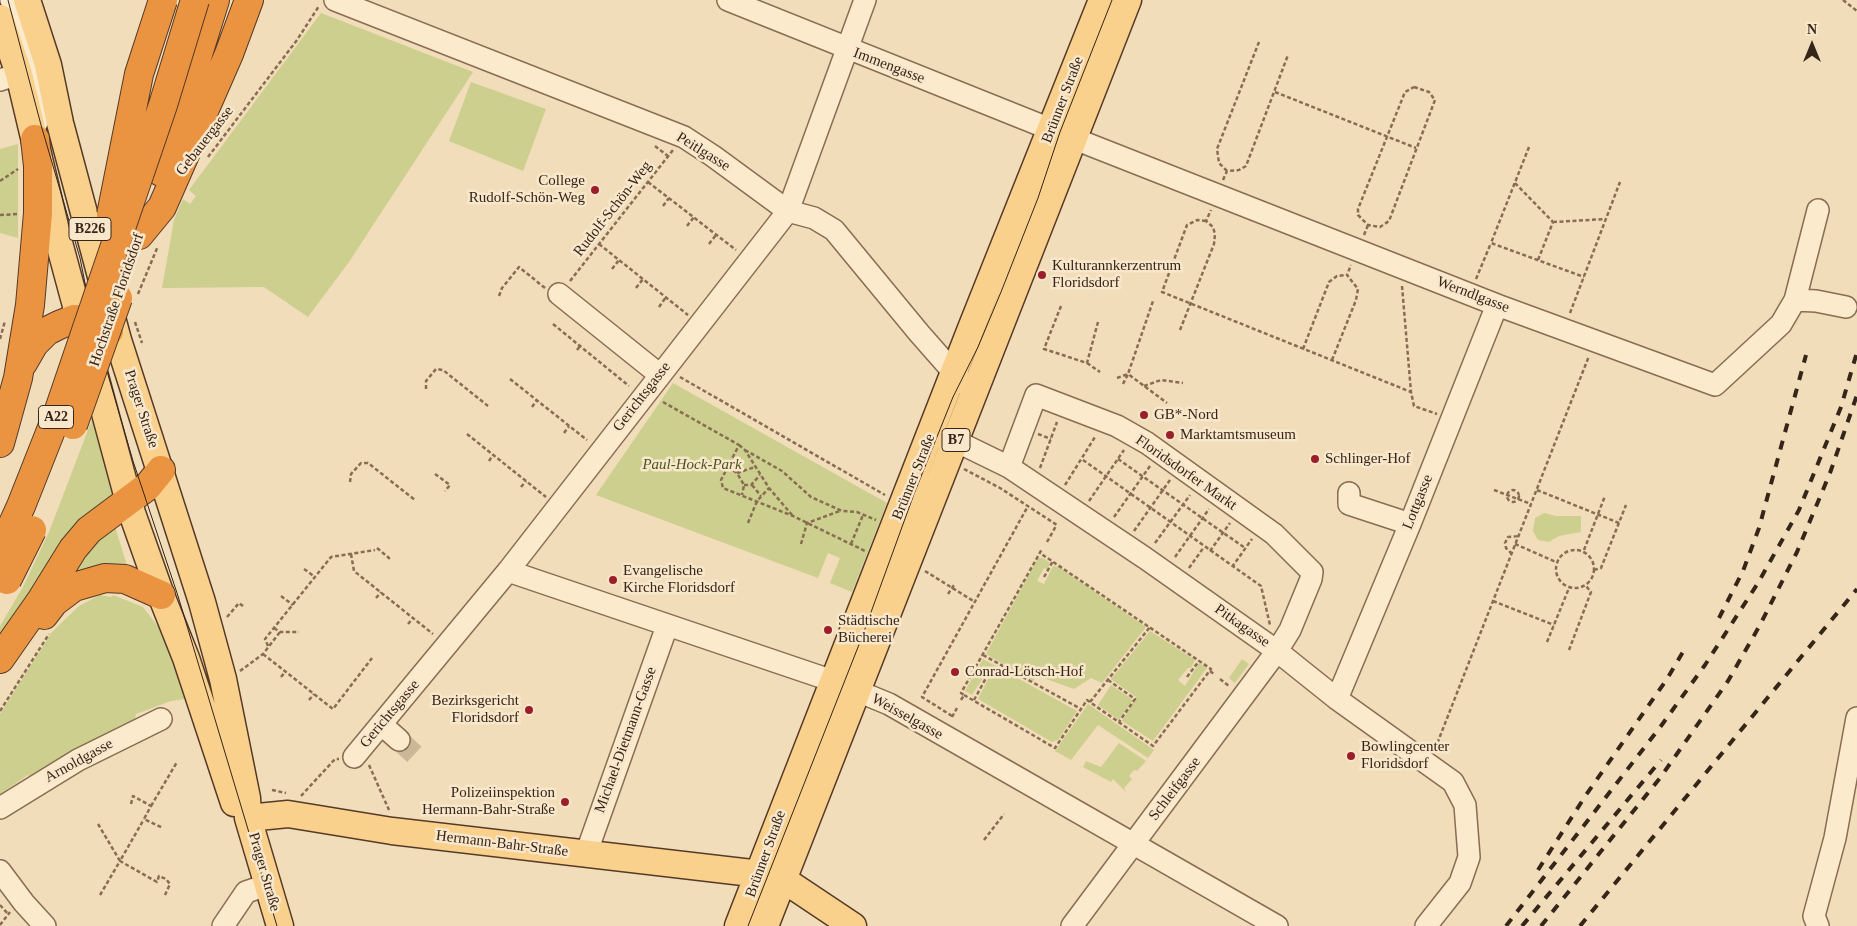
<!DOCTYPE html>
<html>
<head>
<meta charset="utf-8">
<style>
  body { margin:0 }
  #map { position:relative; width:1857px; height:926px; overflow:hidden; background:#f1ddb9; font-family:"Times New Roman",serif }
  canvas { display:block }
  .north { position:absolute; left:1787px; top:20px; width:50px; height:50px; -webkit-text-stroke:4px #f8e7ca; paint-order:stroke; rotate:0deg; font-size:14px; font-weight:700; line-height:20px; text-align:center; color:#362519 }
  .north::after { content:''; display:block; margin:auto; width:18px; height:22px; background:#362519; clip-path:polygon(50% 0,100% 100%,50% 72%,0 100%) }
</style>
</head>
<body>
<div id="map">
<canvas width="1857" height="926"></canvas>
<div class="north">N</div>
</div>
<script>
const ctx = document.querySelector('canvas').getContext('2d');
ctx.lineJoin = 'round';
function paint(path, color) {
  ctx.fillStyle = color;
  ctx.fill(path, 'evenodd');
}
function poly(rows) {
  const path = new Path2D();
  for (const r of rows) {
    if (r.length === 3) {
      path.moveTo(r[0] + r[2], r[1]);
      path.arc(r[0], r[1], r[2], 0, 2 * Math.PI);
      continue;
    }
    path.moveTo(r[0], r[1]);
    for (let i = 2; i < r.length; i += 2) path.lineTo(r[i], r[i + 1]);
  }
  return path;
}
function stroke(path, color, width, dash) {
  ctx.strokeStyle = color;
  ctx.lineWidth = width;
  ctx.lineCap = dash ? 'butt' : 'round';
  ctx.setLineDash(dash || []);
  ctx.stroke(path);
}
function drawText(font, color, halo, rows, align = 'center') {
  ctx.font = font + ' "Times New Roman",serif';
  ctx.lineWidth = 5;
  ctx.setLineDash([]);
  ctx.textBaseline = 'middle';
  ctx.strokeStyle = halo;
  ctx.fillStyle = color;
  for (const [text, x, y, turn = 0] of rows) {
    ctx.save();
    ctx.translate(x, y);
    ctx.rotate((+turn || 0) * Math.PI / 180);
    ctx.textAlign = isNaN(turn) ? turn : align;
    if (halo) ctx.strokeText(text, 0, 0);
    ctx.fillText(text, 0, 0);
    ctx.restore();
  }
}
paint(poly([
  [321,13,473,72,349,262,308,317,264,287,162,288,174,220,183,199,190,204,196,196,189,190],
  [471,82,546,109,523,171,449,141],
  [18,144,18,238,0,233,0,149],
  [673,383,887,503,852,592,830,583,840,558,828,553,818,578,596,495],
  [93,417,115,496,0,647,0,626,23,587,49,532],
  [1544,513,1556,516,1581,516,1581,532,1559,536,1549,542,1538,540,1533,531,1535,518],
  [113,520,129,572,79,575,68,573],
  [1038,558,1043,558,1050,563,1047,569,1044,568,1037,581,1044,584,1053,566,1059,567,1146,627,1102,683,1091,678,1074,689,1038,676,1033,681,986,654],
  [100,595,112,597,113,595,143,607,163,633,185,699,171,701,136,714,134,724,31,779,28,775,0,794,0,714,52,632,79,606],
  [1150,631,1195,660,1191,668,1188,668,1178,680,1185,686,1199,663,1207,668,1153,741,1122,721,1136,697,1111,679],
  [983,659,1077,711,1058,740,1052,742,978,699,989,677,985,675,972,695,965,691],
  [1242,659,1249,664,1235,683,1229,678],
  [1111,685,1133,700,1119,720,1098,705],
  [1088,704,1154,750,1148,758,1098,725,1071,760,1055,751],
  [1119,743,1146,761,1137,771,1134,770,1129,776,1132,779,1124,788,1126,792,1113,779,1111,782,1083,767,1086,761,1101,767]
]), '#cccf8d');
stroke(poly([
  [399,740,415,755]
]), '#ccb899', 21, [21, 11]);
const minor = poly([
  [11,0,38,95,37,123],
  [335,0,684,137,713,156,788,211,814,218,834,230,919,333,963,383],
  [728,0,1075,139,1497,305,1715,385,1781,324,1795,300,1818,210],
  [0,80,19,74],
  [559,294,660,375],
  [1795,300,1816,301,1846,307],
  [941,437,966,446,1009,467,1145,558,1277,651,1337,699,1453,782,1465,805,1469,857,1460,883,1426,926],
  [1009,467,1036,395,1117,426,1147,443,1274,534,1312,572,1311,579,1290,630,1277,651,1072,926],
  [1349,493,1349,504,1410,524],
  [508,571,833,681,889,704,1277,926],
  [1337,699,1410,524,1497,305],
  [381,724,399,740],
  [354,757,508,571,788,211,865,0],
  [0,808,78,760,161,719],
  [586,854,667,626],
  [0,871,24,903,45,926],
  [223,926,246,892,267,885],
  [1818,926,1814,916,1835,838,1857,718]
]);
const major = poly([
  [27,0,48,65,60,123,118,340,202,602,223,679,247,798,248,818,280,926],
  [0,18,19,74,58,239,132,513,161,595,186,658,234,803],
  [248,818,288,814,392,831,769,875,784,880,853,926],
  [738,926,970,331,1102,0],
  [765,926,1128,0]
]);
const highway = poly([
  [161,172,215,0],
  [139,235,162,207,229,54,249,0],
  [23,363,34,344,47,331,59,325,74,319,88,320,109,331],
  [0,443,18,378,30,305,38,213,38,166,35,139],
  [44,615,54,602,74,587,105,578,125,579,161,595],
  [0,659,42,599,73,549,89,530,148,486,161,470]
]);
stroke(minor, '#896c53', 24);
stroke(major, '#553a28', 29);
stroke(highway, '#553a28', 30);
stroke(poly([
  [1843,0,1857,11],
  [1414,87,1429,92,1435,100,1389,221,1380,227,1368,225,1358,215,1358,209,1405,92,1414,87],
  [1275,92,1416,148],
  [655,146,668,156],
  [1529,147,1491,243,1584,277],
  [208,157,297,40,319,6],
  [1227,171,1219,163,1217,149,1259,42],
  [1223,180,1227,171,1239,170,1246,166,1288,55],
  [0,181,18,169],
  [648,182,736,250],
  [1515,183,1553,222,1538,260],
  [663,206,669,198],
  [0,215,18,214],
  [1206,221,1197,220,1187,225,1162,292,1411,392,1414,406,1437,414],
  [1553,222,1606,219],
  [687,226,694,217],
  [1364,235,1368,225],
  [599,244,688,315],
  [709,244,716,235],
  [612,269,619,260],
  [1476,279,1491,243],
  [570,281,673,150],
  [1402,286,1411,392],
  [636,288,643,279],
  [138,294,158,246],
  [499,296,502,288,519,267,545,288],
  [1061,306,1044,349,1087,363,1098,322],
  [659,307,666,297],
  [1570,313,1620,182],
  [135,322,142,343],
  [553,324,629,386],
  [1180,330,1214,244,1215,234,1213,227,1206,221,1211,210],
  [0,339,5,321],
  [1303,349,1329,282,1337,276,1347,275],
  [577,350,580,346],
  [1332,360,1356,300,1358,289,1347,275,1351,265],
  [1087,363,1100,372],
  [680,377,885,495],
  [1117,378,1128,374,1153,301],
  [510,379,587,440],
  [1123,384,1128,374,1167,403],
  [1144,386,1161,380,1183,383],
  [426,389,426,381,436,369,443,370,488,406],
  [663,402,739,445,721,480,723,488,793,516,865,551],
  [532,407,537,400],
  [564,433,569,426],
  [467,434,546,497],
  [1038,434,1051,439],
  [739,445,745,450,769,488,792,515],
  [745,450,782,471,811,497,842,511,857,512,876,520],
  [1118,459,1245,548],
  [1083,460,1261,586,1270,625],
  [489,461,493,455],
  [728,467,737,473,744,485,742,495],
  [1040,468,1057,422],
  [964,469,1000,488,1057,525],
  [737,473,755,467],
  [435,474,450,485,445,491],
  [350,482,351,474,361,463,368,463,415,500],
  [744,485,751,485,760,475],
  [752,485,761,496],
  [1065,485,1095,437],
  [521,487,526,481],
  [1494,490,1531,504],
  [1537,490,1619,523],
  [1513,496,6],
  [1089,501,1124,450],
  [1114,517,1150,466],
  [748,523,757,501,769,488],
  [1134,531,1170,480],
  [1047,542,1056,526],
  [1155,543,1190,495],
  [801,544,807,523,840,511],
  [851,544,863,515],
  [1515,544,1556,562],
  [377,548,389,558,387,560],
  [1575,569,19],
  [1584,550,1605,496],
  [1210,551,1230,523],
  [351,554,354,571,433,634],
  [1512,554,1506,548,1505,543,1508,537,1519,536],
  [1175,557,1209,509],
  [1232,567,1252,539],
  [1189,568,1204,547],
  [304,569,315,577],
  [1594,570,1601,568,1626,505],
  [925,571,975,602],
  [1044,577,1053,561],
  [948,594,954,585],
  [281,596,293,605],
  [376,598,381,592],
  [1493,601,1554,625],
  [227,617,239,603,243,606],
  [408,624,413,618],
  [274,628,280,632,299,632],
  [1547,642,1569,588],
  [268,646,265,639,331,557,375,550],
  [1569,650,1591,592,1586,586],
  [263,654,333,709,372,658],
  [983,655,1081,709],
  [240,671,263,654,280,632],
  [1210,671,1214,674],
  [281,677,285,672],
  [1187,677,1199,661],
  [1220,679,1229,686],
  [1108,680,1135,699,1119,722],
  [964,695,1055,748,1087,700,1153,746,1211,669,1040,553],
  [309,700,314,694],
  [961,700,964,695,961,693,1042,549],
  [974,700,986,678],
  [1090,702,1150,627],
  [0,711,49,634],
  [952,716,922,697,1028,506],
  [952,717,957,708],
  [1435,749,1589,356],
  [369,765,389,810],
  [272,790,286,793],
  [301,796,335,759,339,759],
  [131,804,133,796,151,806,144,819,163,828],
  [151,806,177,762],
  [98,824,120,861,144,819],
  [984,840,1004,814],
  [100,895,120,861,157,882,159,876,166,879,170,884,165,895],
  [0,905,9,915],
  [0,925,10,912]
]), '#896c53', 2.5, [4, 2.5]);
stroke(minor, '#fceacd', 21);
stroke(major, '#f9d08c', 26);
stroke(highway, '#ea9441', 28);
stroke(poly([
  [8,0,41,125,80,258,93,323,133,461,178,596,277,926],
  [748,926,862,637,914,494,953,397,978,347,1001,292,1038,198,1060,132,1112,0]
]), '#362519', 1);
stroke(poly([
  [1719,618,1743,571,1759,528,1806,355],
  [1538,870,1586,795,1667,679,1687,645],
  [1506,926,1661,726,1705,665,1758,583,1799,510,1841,407,1857,352],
  [1522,926,1661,760],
  [1541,926,1660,778,1728,681,1760,625,1797,552,1830,473,1857,395],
  [1580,926,1857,589]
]), '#362519', 4, [9, 9]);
const highwayBridge = poly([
  [111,215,139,74,163,0],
  [73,425,118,298],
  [0,552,21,506,59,410,163,105,195,0],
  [7,580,32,530]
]);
stroke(highwayBridge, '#553a28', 30, []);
stroke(highwayBridge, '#ea9441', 28);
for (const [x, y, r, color] of [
  [595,190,5,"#9c1e28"],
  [1042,275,5,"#9c1e28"],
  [1144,415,5,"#9c1e28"],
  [1170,435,5,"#9c1e28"],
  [1315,459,5,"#9c1e28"],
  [613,580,5,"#9c1e28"],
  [828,630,5,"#9c1e28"],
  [955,672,5,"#9c1e28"],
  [529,710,5,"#9c1e28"],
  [1351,756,5,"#9c1e28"],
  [565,802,5,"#9c1e28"]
]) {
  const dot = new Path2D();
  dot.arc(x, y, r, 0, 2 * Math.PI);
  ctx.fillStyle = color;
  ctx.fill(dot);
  stroke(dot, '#f8e7ca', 2);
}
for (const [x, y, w] of [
  [90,229,42],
  [56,417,35],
  [956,440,28]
]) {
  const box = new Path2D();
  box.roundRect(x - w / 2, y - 11.5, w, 23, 4);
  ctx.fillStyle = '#f8e7ca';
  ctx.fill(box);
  stroke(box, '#362519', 1);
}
drawText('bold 14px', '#362519', null, [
  ["B226",90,229],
  ["A22",56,417],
  ["B7",956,440]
]);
drawText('15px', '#362519', '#f8e7ca', [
  ["Immengasse",889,66,21],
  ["Brünner Straße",1063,100,-69],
  ["Gebauergasse",205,141,-52],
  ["Peitlgasse",703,152,32],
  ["Rudolf-Schön-Weg",613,209,-52],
  ["Werndlgasse",1473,295,21],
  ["Hochstraße Floridsdorf",117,300,-71],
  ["Gerichtsgasse",642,397,-52],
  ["Prager Straße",141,409,72],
  ["Floridsdorfer Markt",1186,473,35],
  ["Brünner Straße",914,477,-68],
  ["Lottgasse",1418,502,-68],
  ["Pitkagasse",1242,626,35],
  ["Gerichtsgasse",390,714,-50],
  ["Weisselgasse",907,717,29],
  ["Michael-Dietmann-Gasse",626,740,-70],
  ["Arnoldgasse",79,761,-29],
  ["Schleifgasse",1175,789,-53],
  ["Hermann-Bahr-Straße",502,844,7],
  ["Brünner Straße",766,854,-70],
  ["Prager Straße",264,872,74]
]);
drawText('15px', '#362519', '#f8e7ca', [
  ["College",585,181,"right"],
  ["Rudolf-Schön-Weg",585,198,"right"],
  ["Kulturannkerzentrum",1052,266],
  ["Floridsdorf",1052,283],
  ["GB*-Nord",1154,415],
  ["Marktamtsmuseum",1180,435],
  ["Schlinger-Hof",1325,459],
  ["Evangelische",623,571],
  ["Kirche Floridsdorf",623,588],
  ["Städtische",838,621],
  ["Bücherei",838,638],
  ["Conrad-Lötsch-Hof",965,672],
  ["Bezirksgericht",519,701,"right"],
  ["Floridsdorf",519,718,"right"],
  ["Bowlingcenter",1361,747],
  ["Floridsdorf",1361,764],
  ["Polizeiinspektion",555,793,"right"],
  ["Hermann-Bahr-Straße",555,810,"right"]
], 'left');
drawText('italic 15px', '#4a541e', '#f8e7ca', [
  ["Paul-Hock-Park",692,465]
]);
</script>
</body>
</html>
